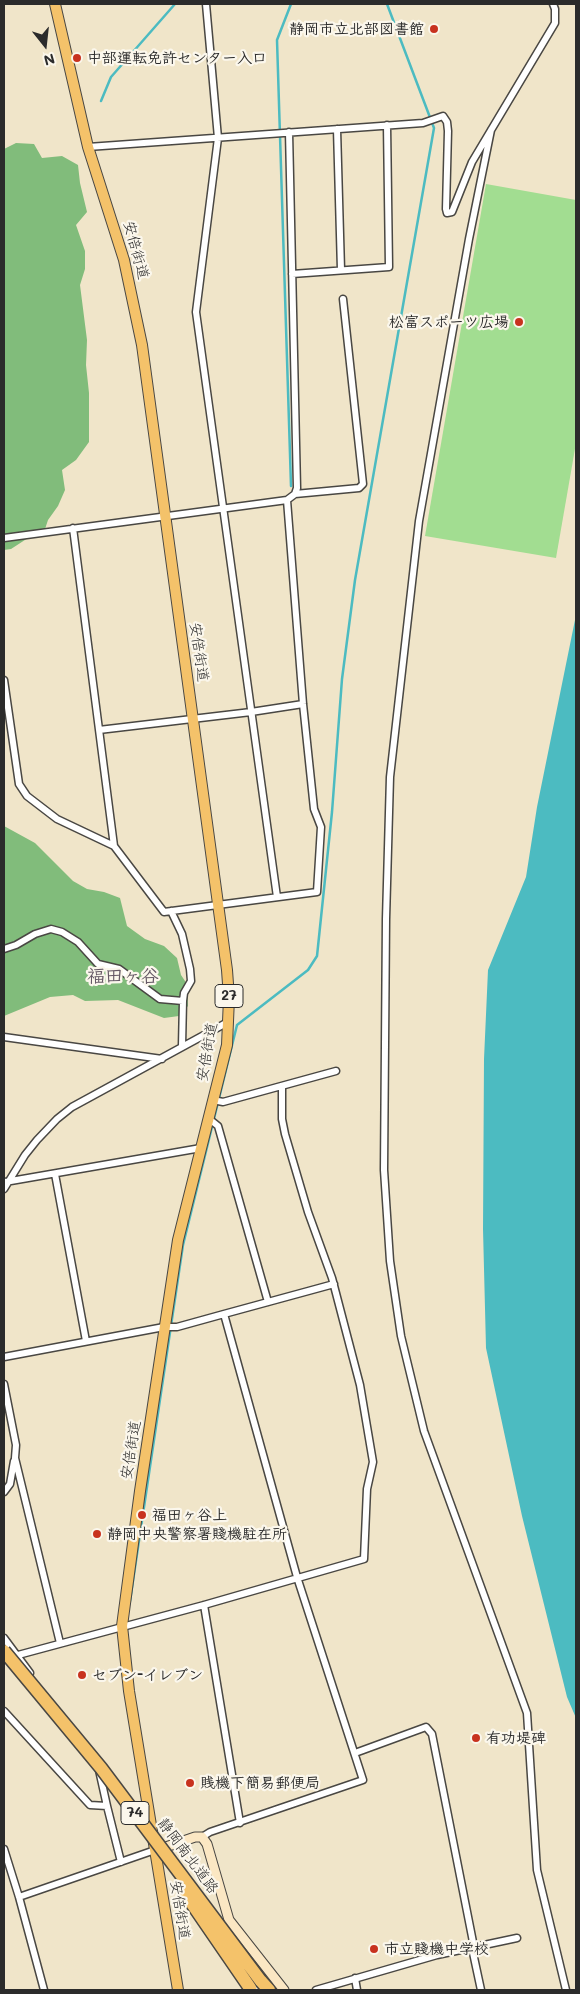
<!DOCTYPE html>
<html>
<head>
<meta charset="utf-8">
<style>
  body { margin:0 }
  #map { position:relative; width:580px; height:1994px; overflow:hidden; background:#f0e5c9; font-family:Mali,sans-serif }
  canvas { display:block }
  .frame { position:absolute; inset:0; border:5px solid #2b2b2b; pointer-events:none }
  .north { position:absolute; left:20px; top:20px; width:50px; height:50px; -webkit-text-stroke:4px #fbf7ec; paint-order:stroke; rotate:164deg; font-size:14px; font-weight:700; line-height:20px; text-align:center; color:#2b2b2b }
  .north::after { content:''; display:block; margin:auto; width:18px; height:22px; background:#2b2b2b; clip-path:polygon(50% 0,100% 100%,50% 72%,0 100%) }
</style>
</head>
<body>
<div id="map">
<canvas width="580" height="1994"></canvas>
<div class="frame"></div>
<div class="north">N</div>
</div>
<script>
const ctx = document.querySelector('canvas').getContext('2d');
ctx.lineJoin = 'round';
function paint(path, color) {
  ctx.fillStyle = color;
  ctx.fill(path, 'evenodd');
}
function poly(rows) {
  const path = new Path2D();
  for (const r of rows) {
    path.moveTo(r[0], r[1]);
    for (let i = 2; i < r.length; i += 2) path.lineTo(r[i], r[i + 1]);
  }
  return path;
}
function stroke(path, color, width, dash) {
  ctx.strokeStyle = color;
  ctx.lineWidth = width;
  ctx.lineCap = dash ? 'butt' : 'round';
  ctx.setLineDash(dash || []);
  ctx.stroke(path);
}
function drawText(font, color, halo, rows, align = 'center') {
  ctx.font = font + ' Mali,"Klee One",sans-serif';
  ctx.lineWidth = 4.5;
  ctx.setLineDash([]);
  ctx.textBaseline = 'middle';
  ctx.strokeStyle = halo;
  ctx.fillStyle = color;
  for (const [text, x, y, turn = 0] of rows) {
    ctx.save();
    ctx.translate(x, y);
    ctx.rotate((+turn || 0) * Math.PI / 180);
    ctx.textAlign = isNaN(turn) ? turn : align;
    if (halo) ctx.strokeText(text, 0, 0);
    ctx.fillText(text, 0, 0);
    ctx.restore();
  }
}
paint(poly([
  [486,184,576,200,576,443,556,558,425,536]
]), '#a2dd91');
paint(poly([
  [16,143,34,144,42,158,62,156,78,165,80,183,87,212,76,225,85,251,85,269,80,285,87,340,86,365,89,393,89,442,76,460,62,470,65,490,58,506,48,520,44,532,28,538,11,549,4,550,4,149],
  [4,826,35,843,73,881,87,889,104,892,120,898,127,926,145,939,164,946,177,958,181,975,187,984,188,1006,179,1016,164,1018,118,1000,85,1001,73,995,50,997,4,1016]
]), '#81bc7b');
paint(poly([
  [576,615,576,1718,567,1697,522,1516,486,1348,483,1229,484,1059,488,970,526,877,537,807]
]), '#4cbbc1');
stroke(poly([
  [101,101,111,77,175,4],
  [291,486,277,40,291,4],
  [130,1601,183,1245,237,1025,308,970,317,956,332,812,342,679,355,580,434,128,387,4]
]), '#4cbbc1', 2.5);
const street = poly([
  [206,4,218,138,196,312,277,897],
  [337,129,341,270],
  [491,130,469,239,419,521,390,777,386,919,384,1170,390,1261,401,1336,424,1431,527,1713,537,1870,566,1990],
  [88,147,423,123,443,116,447,122,448,131,446,209,447,213,452,212,472,162,555,23,555,9,553,4],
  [292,274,389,267,387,125],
  [295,494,359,488,363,484,343,299],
  [287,500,295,494,297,488,289,132],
  [73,528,114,846],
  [4,538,287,500,303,704,314,809,321,827,317,892,164,912,114,846,57,819,27,796,19,784,4,680],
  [99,730,251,712,303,704],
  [171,911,182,934,190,969,191,981,184,993,183,1001,182,1046],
  [4,949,16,945,35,934,51,929,62,932,78,942,98,964,119,969,160,999,183,1001],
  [4,1037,162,1059],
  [213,1100,223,1102,336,1071],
  [208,1118,218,1126,268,1302],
  [55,1174,86,1341],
  [5,1182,201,1148],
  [4,1189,25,1155,37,1140,57,1119,72,1107,228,1022],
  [224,1314,334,1284],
  [4,1357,164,1327,177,1327,224,1314,297,1577,363,1780,210,1832,202,1837],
  [4,1384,16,1445,15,1458,60,1643],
  [4,1492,10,1484,14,1461],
  [204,1605,240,1823],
  [4,1638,30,1673],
  [7,1658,204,1605,364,1559,367,1489,373,1462,360,1385,332,1278,308,1212,285,1134,282,1119,282,1086],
  [4,1711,90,1805,107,1806,121,1862],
  [355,1753,426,1727,432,1734,474,1947],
  [99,1770,107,1806],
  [4,1849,19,1897,44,1990],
  [19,1897,155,1850],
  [472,1948,481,1990],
  [355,1978,357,1990],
  [316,1990,437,1955,517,1938]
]);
const secondary = poly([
  [157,1850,195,1837,202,1837,207,1844,229,1920,284,1990]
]);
const primary = poly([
  [55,4,88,147,124,260,142,345,227,970,229,998,227,1045,178,1240,140,1491,122,1626,129,1691,178,1990]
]);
const highway = poly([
  [260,1980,269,1990]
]);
stroke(street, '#494743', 9);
stroke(secondary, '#494743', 11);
stroke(primary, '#494743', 12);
stroke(highway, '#494743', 15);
stroke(street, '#fff', 6);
stroke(secondary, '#fbe7c3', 9);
stroke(primary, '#f4c26a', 10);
stroke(highway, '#f4c26a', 12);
const highwayBridge = poly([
  [4,1651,101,1768,260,1980],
  [182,1889,250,1988]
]);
stroke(highwayBridge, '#494743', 15, []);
stroke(highwayBridge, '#f4c26a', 12);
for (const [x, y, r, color] of [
  [434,29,5,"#c8321e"],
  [77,58,5,"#c8321e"],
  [519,322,5,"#c8321e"],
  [142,1515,5,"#c8321e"],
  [97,1534,5,"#c8321e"],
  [82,1675,5,"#c8321e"],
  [476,1738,5,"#c8321e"],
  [190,1783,5,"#c8321e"],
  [374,1949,5,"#c8321e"]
]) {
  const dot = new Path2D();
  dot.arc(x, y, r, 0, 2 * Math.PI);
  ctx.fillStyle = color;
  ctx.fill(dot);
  stroke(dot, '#fbf7ec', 2);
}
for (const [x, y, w] of [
  [229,996,28],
  [135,1813,28]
]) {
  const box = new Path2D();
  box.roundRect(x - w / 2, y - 11.5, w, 23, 4);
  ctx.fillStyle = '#fbf7ec';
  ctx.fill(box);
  stroke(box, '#2b2b2b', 1);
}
drawText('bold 14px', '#2b2b2b', null, [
  ["27",229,996],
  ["74",135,1813]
]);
drawText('bold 15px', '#2b2b2b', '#fbf7ec', [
  ["静岡市立北部図書館",424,29,"right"],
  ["中部運転免許センター入口",87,58],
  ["松富スポーツ広場",509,322,"right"],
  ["福田ヶ谷上",152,1515],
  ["静岡中央警察署賤機駐在所",107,1534],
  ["セブン-イレブン",92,1675],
  ["有功堤碑",486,1738],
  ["賎機下簡易郵便局",200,1783],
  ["市立賤機中学校",384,1949]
], 'left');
drawText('15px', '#2b2b2b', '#fbf7ec', [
  ["安倍街道",136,250,75],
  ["安倍街道",199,652,82],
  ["安倍街道",207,1052,-80],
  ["安倍街道",131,1450,-81],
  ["静岡南北道路",188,1856,53],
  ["安倍街道",180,1910,81]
]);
drawText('bold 18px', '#655865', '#fbf7ec', [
  ["福田ヶ谷",123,976]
]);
</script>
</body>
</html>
